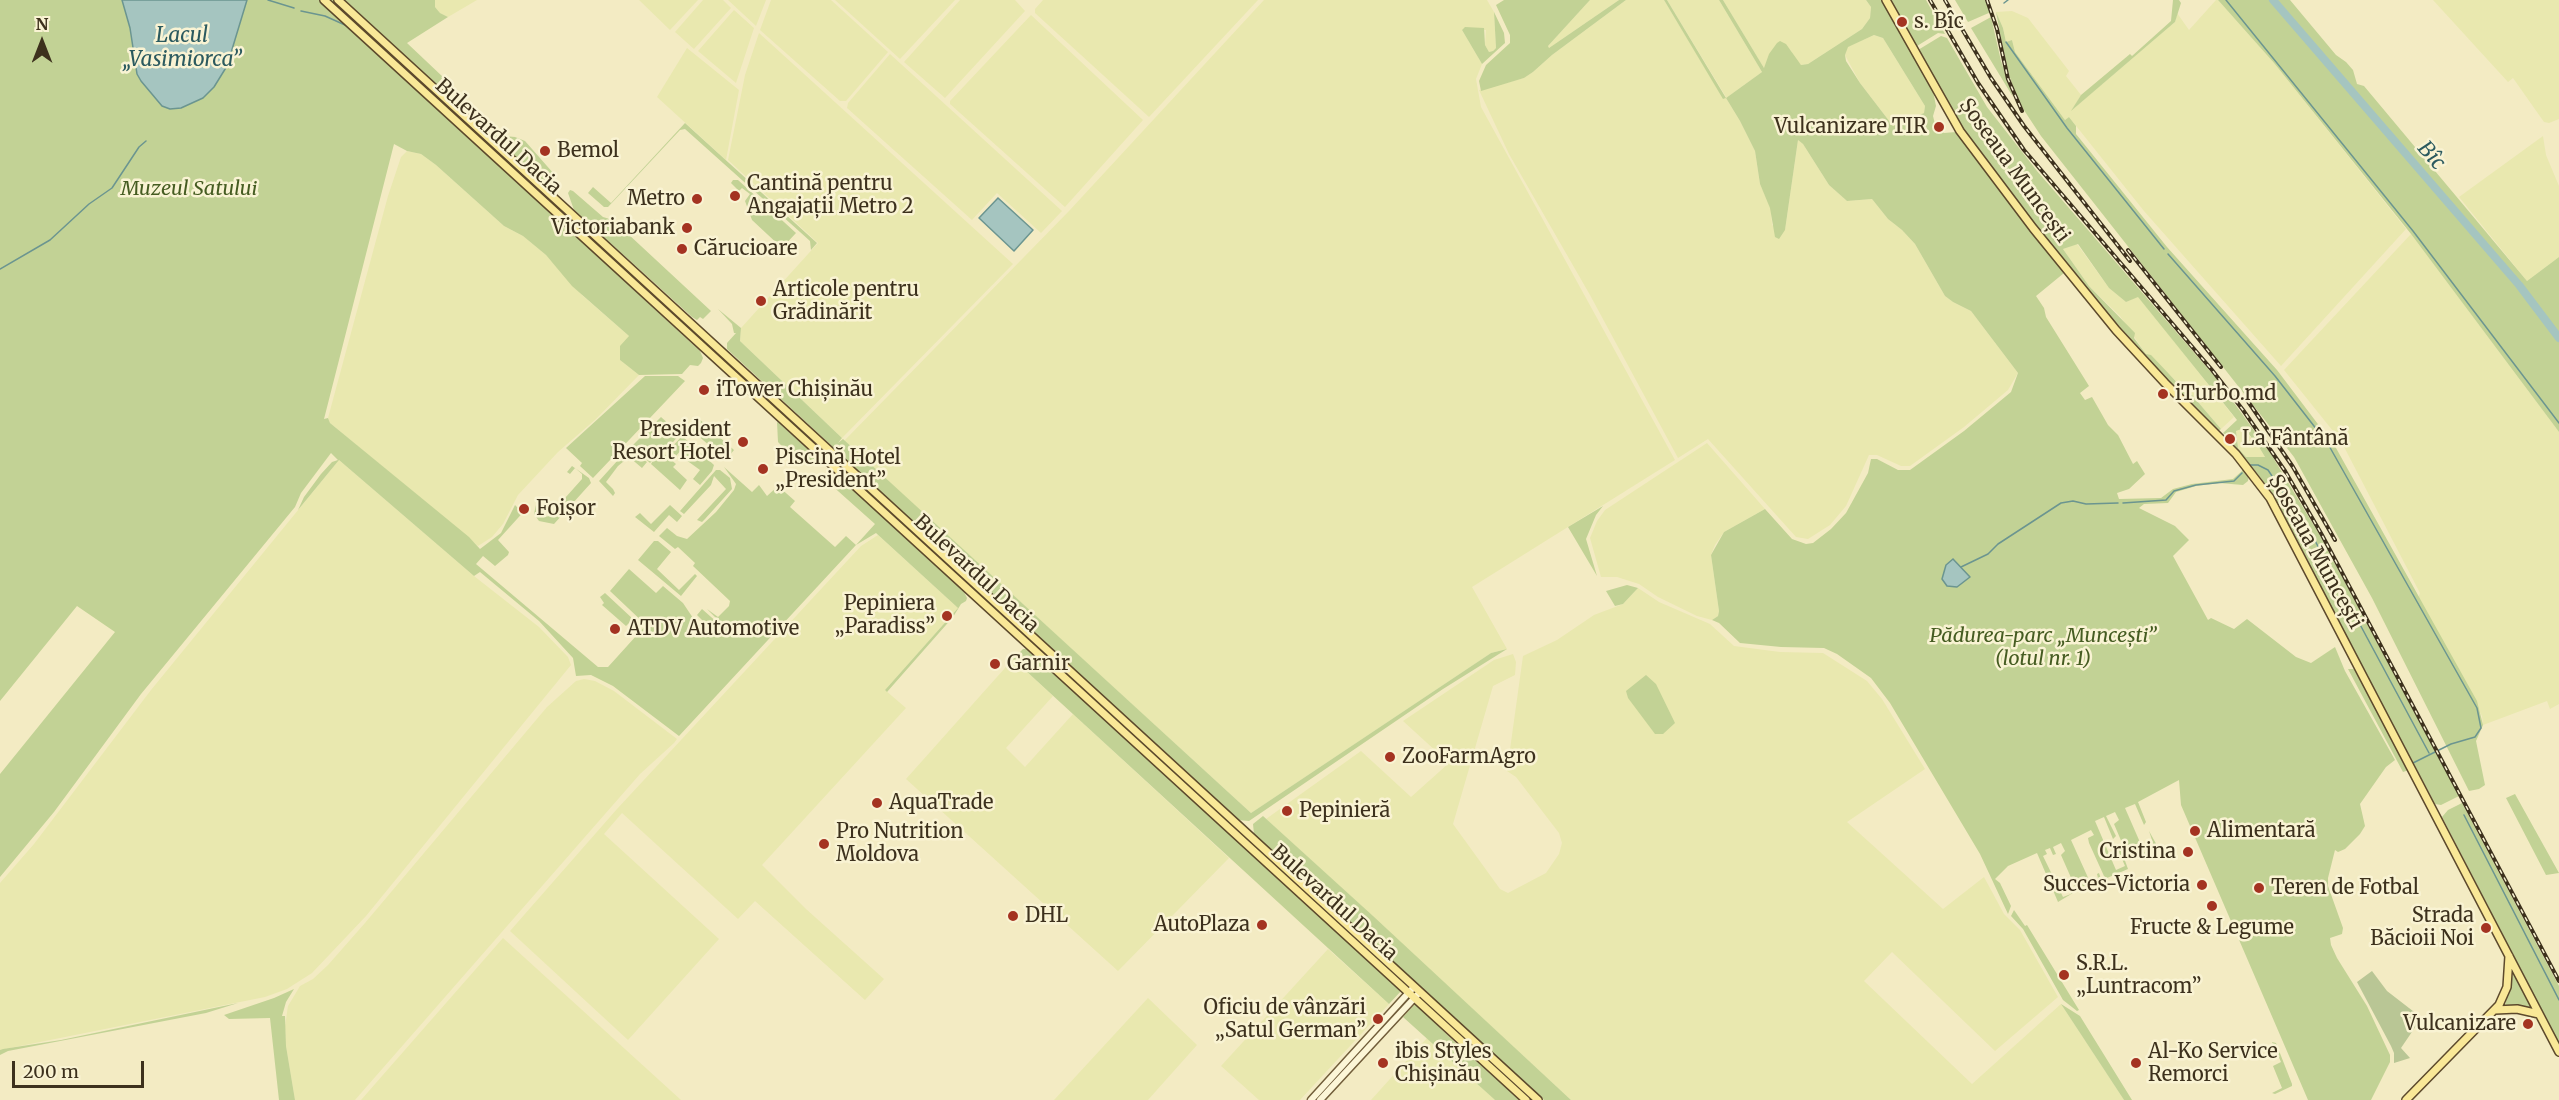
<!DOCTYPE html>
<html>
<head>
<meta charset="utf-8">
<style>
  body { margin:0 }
  #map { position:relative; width:2559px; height:1100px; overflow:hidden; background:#f3ebc3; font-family:Merriweather,serif }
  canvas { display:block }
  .north { position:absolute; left:12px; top:12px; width:60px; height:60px; -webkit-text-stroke:4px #f9f3d3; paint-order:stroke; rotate:0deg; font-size:16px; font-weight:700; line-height:24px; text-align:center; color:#3d311d }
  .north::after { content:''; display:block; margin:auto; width:21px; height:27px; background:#3d311d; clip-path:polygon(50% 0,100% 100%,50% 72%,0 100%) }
  .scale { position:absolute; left:12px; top:1061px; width:132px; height:27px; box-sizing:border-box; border:3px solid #3d311d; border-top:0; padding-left:8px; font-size:18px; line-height:21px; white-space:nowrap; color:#3d311d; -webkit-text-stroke:4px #f9f3d3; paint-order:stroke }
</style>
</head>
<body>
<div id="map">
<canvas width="2559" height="1100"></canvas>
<div class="north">N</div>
<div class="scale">200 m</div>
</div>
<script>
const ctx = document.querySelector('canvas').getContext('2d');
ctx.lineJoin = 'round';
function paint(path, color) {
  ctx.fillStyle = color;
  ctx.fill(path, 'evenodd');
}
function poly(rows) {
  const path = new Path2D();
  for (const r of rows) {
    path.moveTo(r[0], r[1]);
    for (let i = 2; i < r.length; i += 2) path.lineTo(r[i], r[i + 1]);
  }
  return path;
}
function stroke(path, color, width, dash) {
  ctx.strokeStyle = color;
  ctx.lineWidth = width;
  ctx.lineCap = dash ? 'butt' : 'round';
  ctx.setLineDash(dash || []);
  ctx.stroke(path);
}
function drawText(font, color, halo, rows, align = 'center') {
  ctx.font = font + ' Merriweather,serif';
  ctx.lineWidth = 5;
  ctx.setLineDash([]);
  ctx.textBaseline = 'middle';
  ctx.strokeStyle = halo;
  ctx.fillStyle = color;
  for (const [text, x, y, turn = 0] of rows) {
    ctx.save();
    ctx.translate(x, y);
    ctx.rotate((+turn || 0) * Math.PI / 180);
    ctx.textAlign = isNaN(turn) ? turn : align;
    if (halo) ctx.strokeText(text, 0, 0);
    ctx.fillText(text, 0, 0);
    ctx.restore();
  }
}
paint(poly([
  [435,0,477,0,448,17,440,13,435,7],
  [639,0,698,0,670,30],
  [703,0,723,0,731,8,694,49,675,32],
  [728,0,766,0,756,26],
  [771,0,831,0,888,52,846,101,840,101,760,30],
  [835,0,955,0,900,59],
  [960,0,1015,0,1025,11,945,98,904,62],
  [1043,0,1258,0,1149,117,1035,13,1035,9],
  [1264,0,1487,0,1494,12,1496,48,1493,51,1489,52,1485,45,1486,30,1462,30,1482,64,1476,79,1481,107,1675,460,1472,587,1507,649,1491,653,1251,813,844,441,1069,211],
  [1590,0,1619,0,1549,48,1548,46],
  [1626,0,1664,0,1724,99,1726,97,1667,0,1719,0,1762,72,1726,98,1740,121,1755,151,1760,184,1771,208,1772,225,1785,230,1798,140,1803,144,1829,185,1847,201,1872,199,1888,219,1902,230,1915,244,1945,296,1953,302,1971,311,2018,373,2008,390,1964,427,1910,466,1901,466,1877,455,1869,455,1846,506,1830,525,1808,539,1796,537,1708,439,1678,458,1590,295,1509,154,1479,90,1524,78,1533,72,1552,55],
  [1723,0,1866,0,1871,7,1870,18,1862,29,1808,64,1801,65,1795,59,1790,49,1764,68],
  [2216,0,2218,0,2274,63,2406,229,2281,366,2144,211,2069,117,2065,120,2015,52,2012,40,2006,42,2003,28,1996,12,2012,11,2028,18,2069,71,2066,76,2081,95,2073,109,2175,22,2177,13,2189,30],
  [2433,0,2559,0,2559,119,2549,123,2544,122,2513,78,2508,82],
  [734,10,754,28,736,83,698,51],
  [1031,15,1143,120,1065,207,950,104,950,101],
  [759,33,1013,264,842,438,740,341,741,328,818,243,728,160,745,75],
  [1874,35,1883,38,1925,106,1924,113,1893,126,1860,83,1845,55,1847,47],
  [687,48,739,90,726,160,657,97],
  [890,54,1062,211,1041,233,997,193,972,220,847,108,848,103],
  [2543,136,2546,155,2559,186,2559,257,2527,281,2459,197],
  [407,151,421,154,436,165,504,226,523,236,546,255,583,296,629,336,620,360,639,375,596,419,558,452,518,495,503,524,492,537,478,546,330,423,328,418,388,196,401,157],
  [2411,234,2559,432,2559,704,2550,709,2547,701,2483,725,2482,716,2418,599,2420,593,2341,441,2284,370],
  [2077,244,2109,288,2126,302,2138,296,2234,417,2221,429,2192,395,2146,354,2120,316,2089,286,2063,249],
  [2243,428,2259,447,2265,457,2246,457,2238,448,2236,431],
  [1707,443,1765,509,1724,532,1715,545,1711,555,1719,611,1718,616,1712,620,1697,616,1658,597,1639,584,1617,577,1601,577,1590,538,1597,521,1605,510],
  [339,460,474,576,539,627,568,657,571,665,366,916,312,973,287,989,265,997,0,1050,0,883,34,844,151,690],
  [878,535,958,608,885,690,906,708,762,865,806,909,884,979,865,1000,755,901,738,919,622,813,604,834,719,939,628,1040,510,931,617,809,861,546],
  [1638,588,1659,602,1710,624,1734,646,1780,652,1823,653,1867,681,1882,699,1925,769,1847,822,1943,909,1984,877,2004,914,2020,930,2058,997,1995,1051,1892,952,1864,981,1972,1084,2061,1004,2124,1100,1571,1100,1266,819,1361,751,1411,797,1449,763,1403,721,1494,660,1513,654,1516,662,1515,675,1493,686,1453,824,1500,889,1508,893,1546,873,1559,854,1562,843,1559,833,1516,777,1507,771,1523,656,1557,640,1594,615,1623,604],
  [1013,659,1053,696,1006,748,1025,767,1073,714,1229,858,1118,971,906,779],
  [584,679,595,681,614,691,677,739,674,743,640,774,355,1100,295,1100,286,1046,285,1026,288,1006,300,986,313,979,328,965,365,923,547,707,576,681],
  [503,938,681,1100,361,1100],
  [1328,949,1389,1004,1300,1100,1259,1100,1221,1066],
  [1148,998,1197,1045,1148,1100,1054,1100],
  [1427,1038,1495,1100,1371,1100]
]), '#e9e8af');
paint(poly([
  [0,0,320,0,700,351,703,358,701,363,698,366,690,365,682,374,639,375,620,360,620,346,629,336,572,286,546,255,523,236,504,226,436,165,421,154,407,151,394,144,324,419,328,418,330,423,469,537,480,549,501,533,515,505,520,510,526,504,527,508,498,540,509,552,508,555,495,566,483,556,476,564,598,667,608,667,646,625,610,591,629,569,656,593,663,586,683,603,693,618,691,621,707,637,713,631,697,615,702,609,719,624,721,623,707,609,718,617,729,606,730,601,693,566,695,563,678,547,675,549,659,536,667,528,677,536,687,539,716,512,734,490,736,484,724,467,752,492,759,485,767,496,778,486,795,501,790,507,835,547,846,536,856,545,875,524,829,483,831,476,838,476,963,590,967,598,966,601,961,604,953,617,887,692,885,690,958,608,876,533,856,545,679,736,613,686,591,675,576,676,573,658,539,621,480,572,474,576,339,460,298,510,304,497,321,474,332,462,338,460,331,453,301,493,295,507,141,694,54,812,0,877,0,774,115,632,77,606,0,701],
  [330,0,334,0,703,338,701,340],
  [342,0,435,0,435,7,440,13,448,17,407,43,498,129,483,127],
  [1504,0,1590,0,1548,46,1549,48,1619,0,1626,0,1552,55,1533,72,1524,78,1481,91,1479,81,1486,65,1510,43,1510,35,1496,5],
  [1664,0,1667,0,1726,98,1762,72,1719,0,1723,0,1764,68,1769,54,1777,43,1780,41,1786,44,1801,65,1808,64,1862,29,1870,18,1871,7,1866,0,1883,0,1933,91,1936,106,1933,116,1935,124,1944,133,1956,132,2074,284,2064,273,2036,296,2044,308,2046,317,2089,386,2080,393,2085,400,2092,397,2108,425,2118,435,2133,464,2137,461,2145,474,2129,489,2117,493,2119,499,2161,498,2173,489,2192,484,2233,479,2242,471,2242,465,2249,474,2248,481,2243,485,2219,483,2196,486,2176,492,2168,503,2144,504,2139,508,2175,526,2189,540,2173,556,2208,620,2211,618,2234,629,2247,619,2296,657,2311,663,2335,647,2345,671,2395,760,2386,767,2360,804,2365,826,2360,834,2345,849,2338,852,2335,850,2328,878,2328,886,2343,928,2342,934,2330,938,2331,945,2337,958,2367,1006,2390,1055,2390,1062,2371,1100,2308,1100,2181,805,2179,780,2138,802,2146,822,2144,825,2135,804,2125,808,2146,856,2156,852,2149,831,2159,849,2158,855,2139,860,2137,857,2128,857,2114,824,2119,820,2115,812,2106,816,2116,836,2113,839,2104,817,2095,821,2116,870,2125,866,2116,845,2119,844,2128,869,2107,878,2104,876,2089,843,2088,838,2094,835,2091,830,2071,840,2090,882,2098,878,2097,874,2099,873,2101,879,2076,889,2061,855,2065,851,2061,843,2053,847,2056,854,2053,855,2050,848,2045,850,2047,854,2043,856,2063,897,2071,894,2070,890,2072,889,2073,893,2058,902,2037,853,2008,866,1995,879,2000,883,2011,906,2008,914,1980,854,1890,703,1871,678,1837,654,1824,648,1781,647,1740,643,1719,623,1712,620,1718,616,1719,611,1711,555,1724,532,1765,509,1792,539,1806,544,1813,543,1831,529,1846,513,1868,473,1871,459,1877,459,1898,470,1910,470,1964,431,2011,392,2018,373,1971,311,1953,302,1945,296,1915,244,1902,230,1888,219,1872,199,1847,201,1829,185,1803,144,1798,140,1785,230,1779,239,1775,237,1770,208,1760,184,1755,151,1740,121,1726,98,1723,99],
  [1874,35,1883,38,1925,106,1924,113,1893,126,1860,83,1846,61,1845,55,1848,47],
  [1891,0,1926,0,1945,34,1938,33,1917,46],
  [1955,0,1985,0,1991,12,1968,22],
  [2173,0,2179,0,2181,3,2175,22,2071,111,2081,95,2130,54,2132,56,2171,21],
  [2218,0,2290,0,2336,55,2346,62,2353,70,2357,84,2364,86,2527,281,2559,257,2559,432,2411,234,2274,63],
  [1494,12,1504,33,1505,43,1482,64,1462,30,1465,27,1484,28,1485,45,1489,52,1493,51,1496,48],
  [1996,12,2003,28,2006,42,2012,40,2015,52,2065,120,2069,117,2076,126,2076,134,2167,247,2277,370,2336,448,2477,701,2483,725,2476,741,2485,785,2479,789,2469,791,2372,598,2294,457,2041,136,2018,101,2007,69],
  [1991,17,2001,61,2013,97,1971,28],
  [1941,36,1947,38,1987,107,2037,171,2216,378,2271,454,2319,534,2459,796,2441,805,2435,804,2279,508,2260,477,2234,446,2232,439,2223,433,2237,420,2138,297,2126,302,2109,288,2078,244,2063,249,2089,286,2135,333,2134,338,2146,354,2151,355,2187,393,2192,395,2221,429,2217,432,2182,396,2091,295,2011,194,1962,127,1918,50],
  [2244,428,2259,447,2265,457,2246,457,2238,448,2236,431],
  [685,123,817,243,811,250,810,241,800,232,685,129,680,130,608,207,604,207,588,193,593,187,611,203],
  [494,135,515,137,525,141,554,174,554,178,548,182,542,180,493,138],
  [733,180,738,180,796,233,782,248,752,220,745,201,750,194,742,188,739,191,731,183],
  [570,190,573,191,603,217,613,220,711,311,703,319,700,317,697,320,692,317,574,210,568,193],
  [718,309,741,328,740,341,842,438,838,443,843,439,1251,813,1491,653,1507,649,1443,689,1249,821,1238,820,843,458,836,446,834,448,727,349,727,343,736,333,734,333,732,324],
  [727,360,911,529,910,531,725,362],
  [645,376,678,376,685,381,593,478,580,466,582,463,566,448],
  [661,417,680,434,667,449,665,447,658,454,662,452,676,464,673,467,687,480,680,490,651,464,654,459,650,463,632,446],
  [697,417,734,450,726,460,688,427],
  [777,422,779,423,823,463,797,462,778,442],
  [682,436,714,465,712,471,700,485,693,479,700,470,682,457,684,453,681,450,676,456,672,452,671,448],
  [628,449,647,462,642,468,629,457,618,466,606,482,613,489,615,493,613,496,599,481],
  [572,466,589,478,591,483,554,524,539,521,534,514,536,505,545,517,549,516,582,479,582,474,575,468,570,474,567,472],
  [716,470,720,470,730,478,732,489,705,519,702,522,697,520,726,489,714,476,711,485,684,514,680,511],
  [670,505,682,516,677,522,669,515,654,532,635,517,640,513,651,524],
  [1603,506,1596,515,1586,539,1597,576,1568,527],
  [916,534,1233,825,1233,826,915,536],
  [654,541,658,541,671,552,657,569,679,590,695,574,697,576,681,596,638,560],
  [1627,585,1638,588,1623,604,1615,606,1606,591],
  [605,593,633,619,626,626,602,605,604,603,600,597],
  [1023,649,1026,649,1039,659,1401,991,1389,1004,1013,659],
  [2348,669,2355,669,2409,770,2403,772],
  [1646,675,1656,684,1675,723,1663,734,1655,734,1628,698,1626,691],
  [2515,794,2559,873,2546,875,2506,798],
  [2462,803,2559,986,2559,1043,2442,817,2448,810],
  [1263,816,1373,916,1571,1100,1544,1100,1288,866,1254,834,1253,824],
  [2014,910,2025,926,2027,925,2079,1010,2077,1011,2063,1000,2023,929,2011,916],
  [2514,971,2532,1007,2531,1008,2505,1005],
  [294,989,286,1002,282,1016,285,1016,286,1046,295,1100,279,1100,270,1018,229,1019,224,1015,274,998],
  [238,1003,206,1013,8,1051,0,1055,0,1050,3,1049,61,1040],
  [1415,1004,1460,1047,1520,1100,1495,1100,1403,1017],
  [2061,1004,2080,1016,2132,1100,2124,1100],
  [2272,1042,2276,1043,2292,1084,2292,1086,2275,1094,2272,1093,2282,1088,2273,1066,2281,1062]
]), '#c2d295');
paint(poly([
  [2372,971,2387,991,2431,1025,2430,1030,2418,1023,2401,1048,2410,1058,2394,1063,2394,1053,2391,1046,2357,982]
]), '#b9c695');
const water = poly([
  [122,0,247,0,227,66,214,87,203,98,181,108,170,109,162,106,141,81,137,74,130,28,122,0],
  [998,198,1033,230,1014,251,979,218,998,198],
  [1953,559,1970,577,1957,587,1947,586,1942,579,1946,565,1953,559]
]);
paint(water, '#a5c5c0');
stroke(water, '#6b9590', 1.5);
stroke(poly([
  [268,0,294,8],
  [2226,0,2413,231,2559,423],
  [2004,3,2008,0],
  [301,11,325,16,345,25,356,34],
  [2006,42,2067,128,2164,249],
  [521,185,609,265],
  [2168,254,2275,376,2328,444,2477,708,2481,728,2475,737,2451,744,2413,763],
  [0,269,50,240,89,204,112,188,139,147,146,141],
  [2249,465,2258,465,2268,470,2313,537,2429,753],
  [2123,503,2166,500,2174,491,2196,485,2234,481,2242,473],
  [1961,567,1988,554,1998,544,2061,503,2073,501,2086,504,2118,503],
  [2464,815,2559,1000]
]), '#6b9590', 1.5);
stroke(poly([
  [2273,0,2519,285,2559,338]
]), '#a5c5c0', 8);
const secondary = poly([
  [1311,1100,1412,989],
  [1320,1100,1420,992]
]);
const primary = poly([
  [324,0,1526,1100],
  [338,0,1538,1100],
  [1886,0,1960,131,2033,228,2116,330,2165,383,2236,454,2270,498,2559,1052],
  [2495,1010,2517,1009,2539,1014],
  [2406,1100,2499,1005,2507,987,2509,956]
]);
stroke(secondary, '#715d3a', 9);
stroke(primary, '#5c492c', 10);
stroke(secondary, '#fcf6d7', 6);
stroke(primary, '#f9e897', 7);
const rail = poly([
  [1930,0,1978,83,2024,150,2212,370,2243,410,2285,471,2322,535,2559,981],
  [1945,0,1991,78,2024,126,2130,261],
  [1987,0,1997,29,2008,79,2022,111],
  [2128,250,2221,367],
  [2247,400,2293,467,2335,540]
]);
stroke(rail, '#3d311d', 4);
stroke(rail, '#f9f3d3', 1.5, [4.5]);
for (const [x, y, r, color] of [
  [1902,22,6,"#a43321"],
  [1939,127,6,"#a43321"],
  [545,151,6,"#a43321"],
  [735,196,6,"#a43321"],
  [697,199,6,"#a43321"],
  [687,228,6,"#a43321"],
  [682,249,6,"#a43321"],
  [761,301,6,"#a43321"],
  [704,390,6,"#a43321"],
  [2163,394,6,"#a43321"],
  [2230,439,6,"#a43321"],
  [743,442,6,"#a43321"],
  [763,469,6,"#a43321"],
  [524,509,6,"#a43321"],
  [947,616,6,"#a43321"],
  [615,629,6,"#a43321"],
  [995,664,6,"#a43321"],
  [1390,757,6,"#a43321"],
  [877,803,6,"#a43321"],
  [1287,811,6,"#a43321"],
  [2195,831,6,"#a43321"],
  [824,844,6,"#a43321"],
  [2188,852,6,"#a43321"],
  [2202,885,6,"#a43321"],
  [2259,888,6,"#a43321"],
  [2212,906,6,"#a43321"],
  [1013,916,6,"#a43321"],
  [1262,925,6,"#a43321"],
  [2486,928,6,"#a43321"],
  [2064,975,6,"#a43321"],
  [1378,1019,6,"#a43321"],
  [2528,1024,6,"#a43321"],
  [1383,1063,6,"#a43321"],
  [2136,1063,6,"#a43321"]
]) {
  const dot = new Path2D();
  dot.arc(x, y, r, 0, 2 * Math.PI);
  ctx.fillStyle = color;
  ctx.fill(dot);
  stroke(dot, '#f9f3d3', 2);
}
drawText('20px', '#3d311d', '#f9f3d3', [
  ["s. Bîc",1914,22],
  ["Vulcanizare TIR",1927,127,"right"],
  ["Bemol",557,151],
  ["Cantină pentru",747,184],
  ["Angajații Metro 2",747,207],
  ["Metro",685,199,"right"],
  ["Victoriabank",675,228,"right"],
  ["Cărucioare",694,249],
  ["Articole pentru",773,290],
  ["Grădinărit",773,313],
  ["iTower Chișinău",716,390],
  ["iTurbo.md",2175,394],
  ["President",731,430,"right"],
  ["Resort Hotel",731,453,"right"],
  ["La Fântână",2242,439],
  ["Piscină Hotel",775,458],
  ["„President”",775,481],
  ["Foișor",536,509],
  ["Pepiniera",935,604,"right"],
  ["„Paradiss”",935,627,"right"],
  ["ATDV Automotive",627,629],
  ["Garnir",1007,664],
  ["ZooFarmAgro",1402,757],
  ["AquaTrade",889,803],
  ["Pepinieră",1299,811],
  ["Alimentară",2207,831],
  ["Pro Nutrition",836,832],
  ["Moldova",836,855],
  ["Cristina",2176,852,"right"],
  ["Succes-Victoria",2190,885,"right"],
  ["Teren de Fotbal",2271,888],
  ["DHL",1025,916],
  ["Strada",2474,916,"right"],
  ["Băcioii Noi",2474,939,"right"],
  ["AutoPlaza",1250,925,"right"],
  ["Fructe & Legume",2212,928,"center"],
  ["S.R.L.",2076,964],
  ["„Luntracom”",2076,987],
  ["Oficiu de vânzări",1366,1008,"right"],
  ["„Satul German”",1366,1031,"right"],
  ["Vulcanizare",2516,1024,"right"],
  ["ibis Styles",1395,1052],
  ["Chișinău",1395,1075],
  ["Al-Ko Service",2148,1052],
  ["Remorci",2148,1075]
], 'left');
drawText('20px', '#3d311d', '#f9f3d3', [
  ["Bulevardul Dacia",498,137,42],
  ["Șoseaua Muncești",2014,171,54],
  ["Șoseaua Muncești",2315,552,61],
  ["Bulevardul Dacia",976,574,43],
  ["Bulevardul Dacia",1334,903,42]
]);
drawText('italic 20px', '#455c21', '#f9f3d3', [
  ["Muzeul Satului",189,189],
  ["Pădurea-parc „Muncești”",2043,636],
  ["(lotul nr. 1)",2043,659]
]);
drawText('italic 21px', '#2b5a5f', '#f9f3d3', [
  ["Lacul",182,36],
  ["„Vasimiorca”",182,60],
  ["Bîc",2431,156,49]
]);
</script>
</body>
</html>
